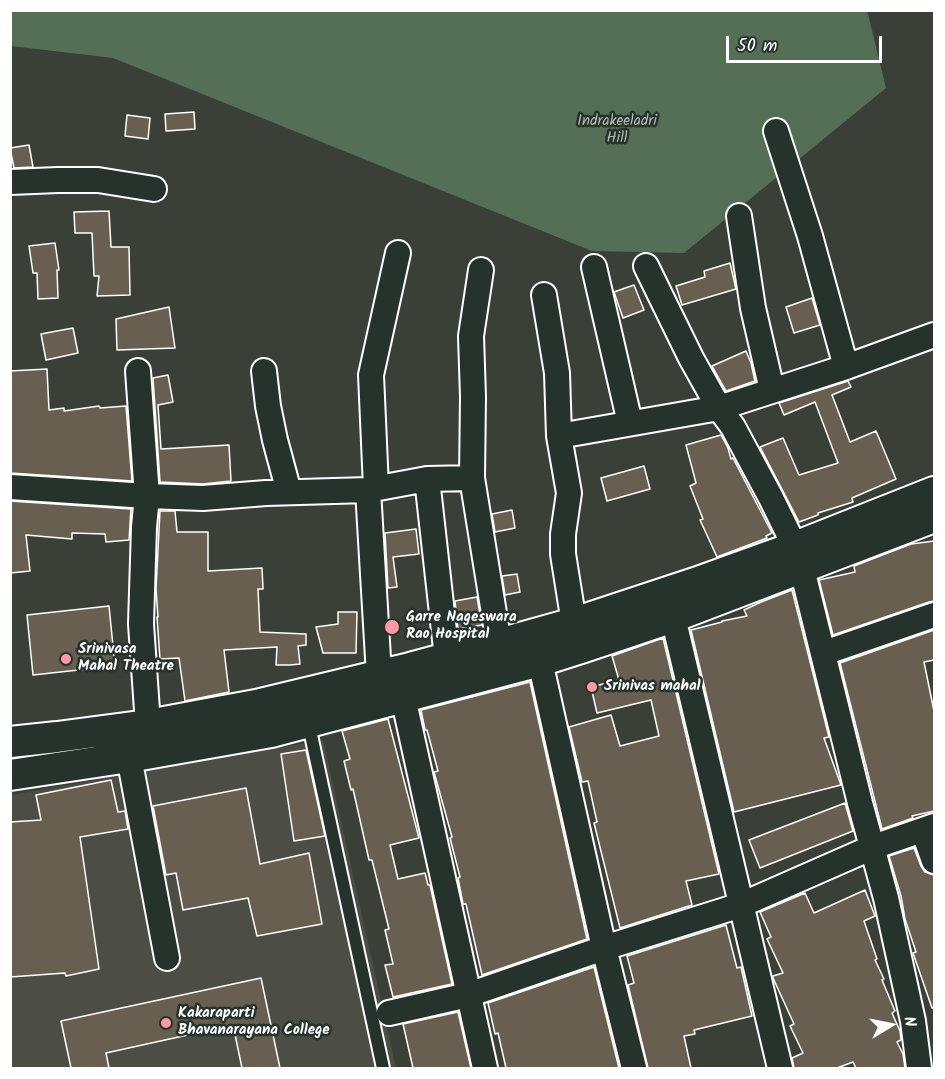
<!DOCTYPE html>
<html>
<head>
<meta charset="utf-8">
<style>
  body { margin:0 }
  #map { position:relative; width:945px; height:1079px; overflow:hidden; background:#3a4038; font-family:Kalam,sans-serif }
  canvas { display:block }
  .frame { position:absolute; inset:0; border:12px solid #fff; pointer-events:none }
  .north { position:absolute; left:861px; top:995px; width:60px; height:60px; -webkit-text-stroke:4px #26332d; paint-order:stroke; rotate:80deg; font-size:16px; font-weight:700; line-height:24px; text-align:center; color:#fff }
  .north::after { content:''; display:block; margin:auto; width:21px; height:27px; background:#fff; clip-path:polygon(50% 0,100% 100%,50% 72%,0 100%) }
  .scale { position:absolute; left:726px; top:36px; width:156px; height:27px; box-sizing:border-box; border:3px solid #fff; border-top:0; padding-left:8px; font-size:18px; line-height:21px; white-space:nowrap; color:#fff; -webkit-text-stroke:4px #26332d; paint-order:stroke }
</style>
</head>
<body>
<div id="map">
<canvas width="945" height="1079"></canvas>
<div class="frame"></div>
<div class="north">N</div>
<div class="scale">50 m</div>
</div>
<script>
const ctx = document.querySelector('canvas').getContext('2d');
ctx.lineJoin = 'round';
function paint(path, color) {
  ctx.fillStyle = color;
  ctx.fill(path, 'evenodd');
}
function poly(rows) {
  const path = new Path2D();
  for (const r of rows) {
    path.moveTo(r[0], r[1]);
    for (let i = 2; i < r.length; i += 2) path.lineTo(r[i], r[i + 1]);
  }
  return path;
}
function stroke(path, color, width, dash) {
  ctx.strokeStyle = color;
  ctx.lineWidth = width;
  ctx.lineCap = dash ? 'butt' : 'round';
  ctx.setLineDash(dash || []);
  ctx.stroke(path);
}
function drawText(font, color, halo, rows, align = 'center') {
  ctx.font = font + ' Kalam,sans-serif';
  ctx.lineWidth = 5;
  ctx.setLineDash([]);
  ctx.textBaseline = 'middle';
  ctx.strokeStyle = halo;
  ctx.fillStyle = color;
  for (const [text, x, y, turn = 0] of rows) {
    ctx.save();
    ctx.translate(x, y);
    ctx.rotate((+turn || 0) * Math.PI / 180);
    ctx.textAlign = isNaN(turn) ? turn : align;
    if (halo) ctx.strokeText(text, 0, 0);
    ctx.fillText(text, 0, 0);
    ctx.restore();
  }
}
paint(poly([
  [323,740,396,1068,11,1068,11,795]
]), '#4c4d44');
paint(poly([
  [11,10,867,10,886,88,684,253,592,251,113,58,11,46]
]), '#546f56');
const building = poly([
  [194,112,195,129,166,131,165,114,194,112],
  [127,115,150,118,148,139,125,136,127,115],
  [29,145,33,167,14,168,10,148,29,145],
  [109,211,111,247,129,247,130,295,97,296,99,276,94,276,92,233,75,233,74,212,109,211],
  [55,243,59,270,57,270,58,298,38,299,37,273,33,273,29,246,55,243],
  [730,263,736,289,682,305,676,286,705,277,704,271,730,263],
  [634,285,644,310,623,318,614,292,634,285],
  [812,298,820,325,794,333,786,307,812,298],
  [169,307,175,348,117,350,116,319,169,307],
  [73,328,78,353,46,360,41,334,73,328],
  [746,351,751,363,755,381,726,391,712,366,746,351],
  [47,369,49,410,64,408,64,411,99,406,100,408,126,406,132,481,10,473,10,371,47,369],
  [168,375,173,402,158,405,161,449,229,445,231,481,203,484,160,482,153,378,168,375],
  [848,381,851,387,832,395,850,442,876,431,896,479,852,498,853,502,818,513,818,515,799,522,760,447,783,438,799,475,838,463,815,402,784,415,779,403,848,381],
  [721,435,728,448,731,459,733,458,772,533,766,536,767,538,717,557,700,520,703,519,690,486,696,483,686,445,721,435],
  [644,466,650,489,607,501,601,478,644,466],
  [10,501,131,509,129,540,106,542,105,534,72,533,72,539,26,535,30,571,10,573,10,501],
  [512,510,515,528,495,532,492,514,512,510],
  [160,511,175,511,177,532,208,532,208,571,262,568,263,589,258,589,260,632,306,634,306,645,298,646,300,664,290,665,276,665,277,647,224,650,229,692,185,701,179,658,160,659,157,617,158,617,156,589,160,511],
  [416,529,419,554,393,557,397,587,388,588,385,533,416,529],
  [934,541,934,601,929,602,833,635,819,580,855,572,854,566,911,544,934,541],
  [517,574,520,592,505,595,502,576,517,574],
  [792,590,829,737,824,738,841,785,734,812,691,630,722,622,722,621,747,616,744,610,761,602,792,590],
  [477,597,482,625,458,629,455,601,477,597],
  [109,606,115,666,33,675,27,615,109,606],
  [338,612,357,612,356,653,323,653,316,627,338,624,338,612],
  [934,630,934,660,924,662,934,711,934,811,912,816,913,818,882,829,840,663,934,630],
  [663,638,719,874,686,881,692,905,620,928,594,823,597,822,588,781,582,782,569,727,611,715,620,746,659,736,651,700,597,713,591,687,619,680,612,656,663,638],
  [530,682,587,939,482,975,466,904,463,904,458,878,460,877,450,838,452,837,434,772,438,771,427,730,425,730,421,710,530,682],
  [388,719,419,838,390,845,398,879,425,873,428,885,430,885,452,984,393,997,385,965,393,964,385,930,389,929,372,860,369,860,353,789,351,790,344,761,350,759,342,731,388,719],
  [306,750,325,836,294,841,281,754,306,750],
  [111,780,118,812,125,811,128,829,80,837,99,969,66,976,65,973,10,977,10,822,41,820,36,795,111,780],
  [246,788,260,864,309,853,322,924,257,936,248,898,183,910,176,873,166,875,153,806,246,788],
  [845,803,853,831,760,868,749,840,845,803],
  [914,848,921,866,925,872,934,875,934,1008,932,1008,913,953,916,952,905,919,901,896,889,856,914,848],
  [865,890,875,916,864,921,877,959,875,960,884,979,882,980,895,1011,892,1013,900,1031,901,1040,897,1042,903,1054,905,1068,856,1068,853,1062,837,1068,794,1068,792,1058,803,1053,790,1026,794,1024,773,978,773,976,783,973,767,939,771,937,760,912,805,893,814,913,865,890],
  [726,925,737,968,741,967,752,1016,694,1030,695,1034,684,1036,691,1068,648,1068,628,985,634,983,627,956,726,925],
  [594,967,619,1068,506,1068,498,1033,495,1034,488,1003,594,967],
  [261,978,280,1068,242,1068,233,1025,106,1053,109,1068,71,1068,61,1021,261,978],
  [458,1012,471,1068,413,1068,403,1024,458,1012]
]);
paint(building, '#685f51');
stroke(building, '#fff', 1.5);
const service = poly([
  [308,721,383,1068]
]);
const minor = poly([
  [776,131,810,236,846,367],
  [10,182,58,180,98,180,154,189],
  [739,216,753,308,772,390],
  [646,266,691,358,719,408,733,427,771,498,795,547,802,569,860,803,886,898,913,1021,919,1068],
  [594,267,630,423],
  [544,295,557,373,559,436,569,493,563,534,563,554,574,623],
  [138,371,147,496,144,527,141,624,148,725],
  [264,371,268,406,275,440,289,492],
  [559,436,719,408,846,367,934,335],
  [472,478,473,397,471,336,481,270],
  [427,479,472,478,499,644],
  [10,487,147,496,203,498,266,493,368,490,379,675],
  [376,488,371,375,398,253],
  [368,490,427,479,447,658],
  [673,617,780,1068],
  [824,653,934,615],
  [540,661,604,948,634,1068],
  [403,697,485,1068],
  [129,757,167,958],
  [923,830,934,861],
  [389,1013,468,995,604,948,741,905,873,847,934,826]
]);
const tertiary = poly([
  [10,742,57,737,148,725,256,705,410,668,499,644,574,623,695,583,795,547,934,492],
  [10,775,129,757,271,732,540,661,584,647,673,617,934,517]
]);
stroke(service, '#fff', 16);
stroke(minor, '#fff', 28);
stroke(tertiary, '#fff', 34);
stroke(service, '#26332d', 12);
stroke(minor, '#26332d', 24);
stroke(tertiary, '#26332d', 30);
for (const [x, y, r, color] of [
  [392,627,8,"#ff9aa2"],
  [66,659,6,"#ff9aa2"],
  [592,687,6,"#ff9aa2"],
  [166,1023,6,"#ff9aa2"]
]) {
  const dot = new Path2D();
  dot.arc(x, y, r, 0, 2 * Math.PI);
  ctx.fillStyle = color;
  ctx.fill(dot);
  stroke(dot, '#26332d', 2);
}
drawText('15px', '#b2beb3', '#26332d', [
  ["Indrakeeladri",617,122],
  ["Hill",617,139]
]);
drawText('bold 15px', '#fff', '#26332d', [
  ["Garre Nageswara",406,618],
  ["Rao Hospital",406,635],
  ["Srinivasa",78,650],
  ["Mahal Theatre",78,667],
  ["Srinivas mahal",604,687],
  ["Kakaraparti",178,1014],
  ["Bhavanarayana College",178,1031]
], 'left');
</script>
</body>
</html>
